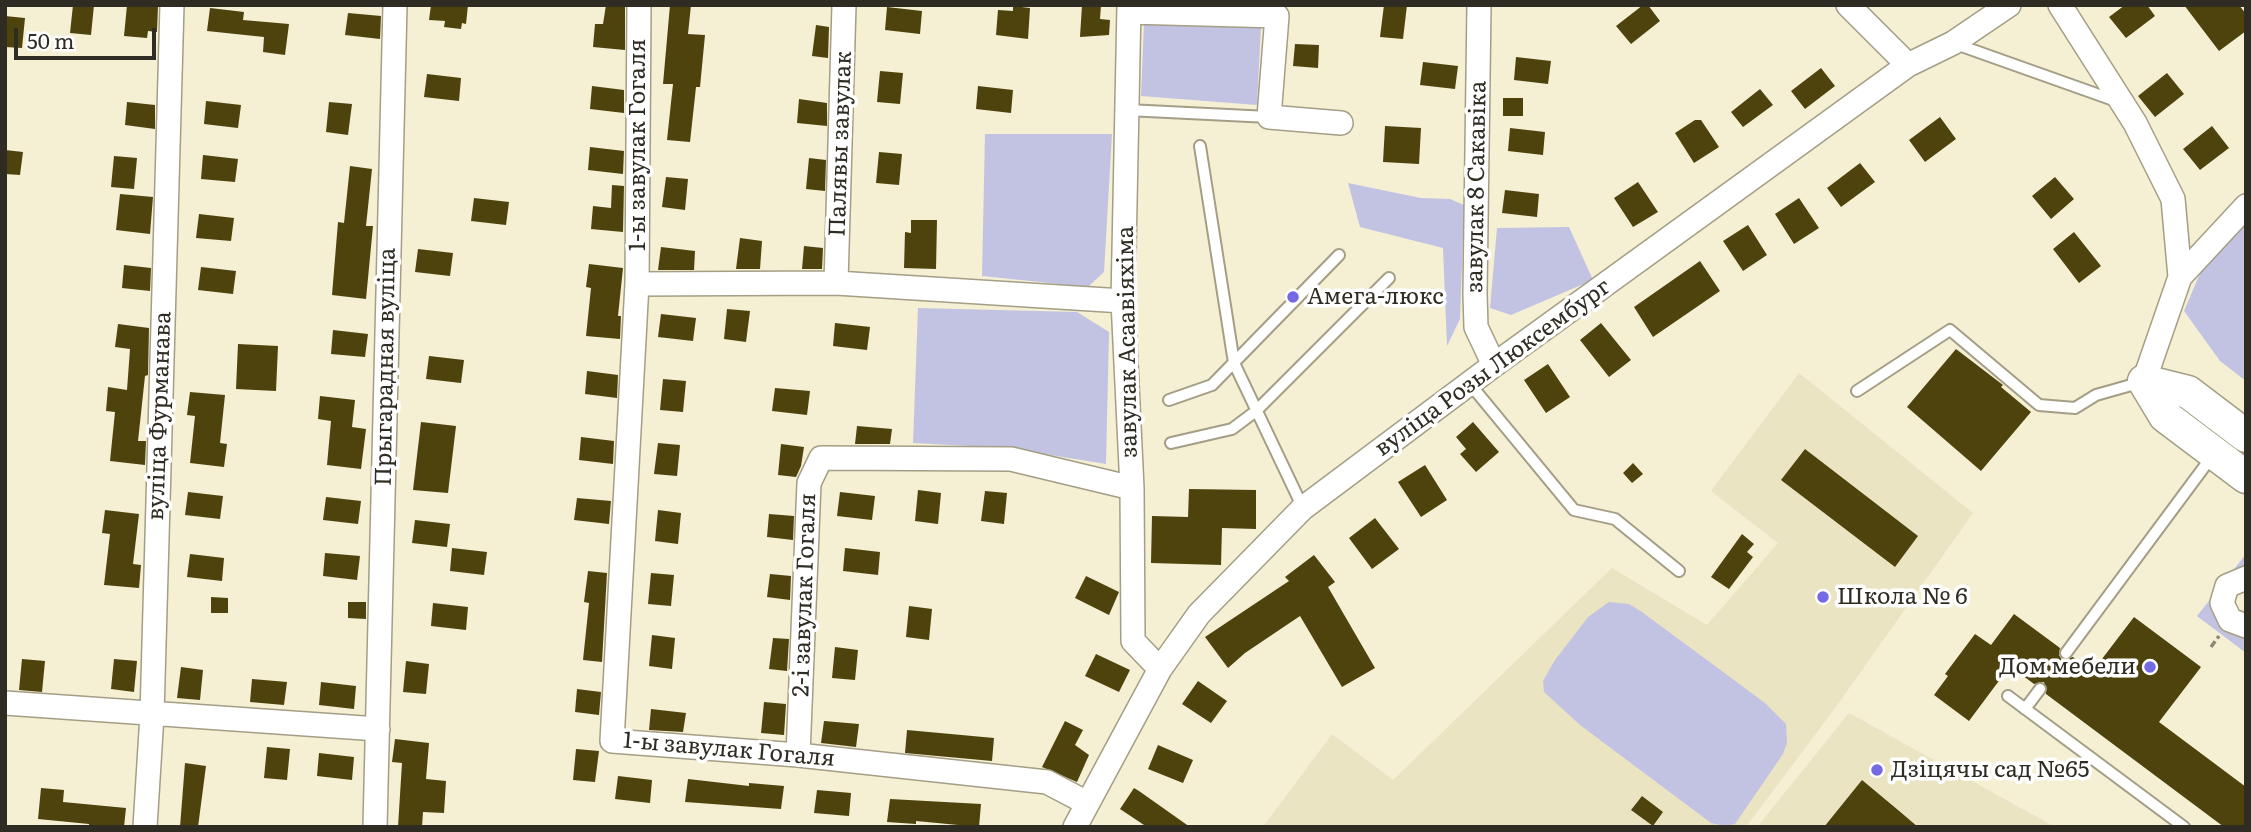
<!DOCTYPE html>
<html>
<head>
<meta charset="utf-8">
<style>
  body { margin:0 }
  #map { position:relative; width:2251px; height:832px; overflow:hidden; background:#f5efd4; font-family:Literata,serif }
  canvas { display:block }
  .frame { position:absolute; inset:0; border:7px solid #2f2d23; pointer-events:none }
  .scale { position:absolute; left:14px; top:28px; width:142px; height:32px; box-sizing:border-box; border:4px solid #2f2d23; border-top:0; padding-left:9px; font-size:21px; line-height:24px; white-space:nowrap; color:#2f2d23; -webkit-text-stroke:5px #fff; paint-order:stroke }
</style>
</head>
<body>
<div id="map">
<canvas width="2251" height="832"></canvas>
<div class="frame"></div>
<div class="scale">50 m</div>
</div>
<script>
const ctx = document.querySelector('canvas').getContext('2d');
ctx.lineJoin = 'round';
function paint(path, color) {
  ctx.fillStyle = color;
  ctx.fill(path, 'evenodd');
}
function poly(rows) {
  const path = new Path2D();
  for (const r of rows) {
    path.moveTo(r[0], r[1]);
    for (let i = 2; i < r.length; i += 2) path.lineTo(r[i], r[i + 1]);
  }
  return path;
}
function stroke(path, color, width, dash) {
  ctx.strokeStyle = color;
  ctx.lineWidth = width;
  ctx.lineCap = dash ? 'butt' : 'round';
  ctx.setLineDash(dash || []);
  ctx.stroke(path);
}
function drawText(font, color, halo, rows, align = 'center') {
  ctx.font = font + ' Literata,serif';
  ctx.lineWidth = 7;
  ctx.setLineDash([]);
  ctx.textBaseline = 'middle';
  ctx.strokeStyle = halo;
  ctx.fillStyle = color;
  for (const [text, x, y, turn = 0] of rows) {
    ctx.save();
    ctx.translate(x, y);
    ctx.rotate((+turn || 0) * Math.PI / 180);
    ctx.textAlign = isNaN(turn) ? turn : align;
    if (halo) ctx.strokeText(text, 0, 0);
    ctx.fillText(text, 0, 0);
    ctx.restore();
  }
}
paint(poly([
  [1799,373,1973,513,1838,704,1746,827,1263,827,1332,734,1393,780,1612,568,1707,625,1778,543,1711,491],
  [1849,713,2055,827,1757,827]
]), '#ebe4c2');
paint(poly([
  [1144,22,1261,26,1257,105,1141,96],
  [985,134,1112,134,1104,272,1088,287,982,276],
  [1348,183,1421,198,1450,199,1464,205,1460,319,1447,346,1443,248,1360,227],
  [2246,225,2246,381,2220,361,2184,311,2201,271],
  [1569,227,1593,280,1511,315,1490,308,1497,228],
  [918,308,1077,312,1109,332,1106,464,1007,448,913,443],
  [2246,554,2246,578,2223,594,2246,626,2246,653,2197,616],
  [1609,602,1629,604,1642,612,1765,703,1786,724,1787,743,1783,754,1735,824,1725,826,1711,823,1580,725,1544,692,1543,681,1555,660,1588,617]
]), '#c2c3e3');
paint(poly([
  [73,5,94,5,91,35,70,33],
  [127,5,158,6,157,32,148,31,147,38,124,36],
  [431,5,468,5,466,24,462,23,461,29,444,27,445,21,429,20],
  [606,5,625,5,625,50,593,47,595,24,603,24],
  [670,5,691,5,688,34,705,35,700,87,696,87,690,142,667,140,673,84,663,84],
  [1082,5,1101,5,1100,19,1110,20,1109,35,1080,37],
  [1384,5,1407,5,1403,39,1380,37],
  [1643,5,1648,5,1660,21,1631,44,1616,26],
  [2125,5,2147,5,2155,16,2126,38,2109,17],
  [2184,5,2239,5,2246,14,2246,31,2219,51],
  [1013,6,1030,8,1028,39,996,35,998,10,1013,11],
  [887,7,922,11,920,34,885,30],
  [210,8,244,12,243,20,289,24,285,55,263,52,264,37,207,31],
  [348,13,381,16,380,39,345,35],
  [5,16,25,18,22,48,5,47],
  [816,25,829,27,828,58,812,56],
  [1295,44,1319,45,1318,68,1293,66],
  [1516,57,1551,61,1548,84,1514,80],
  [1423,62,1458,66,1455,89,1420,85],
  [1821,68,1835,86,1805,109,1791,91],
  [880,71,903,73,900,104,877,102],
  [2167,73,2184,94,2155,117,2138,96],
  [427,74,461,78,459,101,424,97],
  [592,86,624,90,624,113,590,109],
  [978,86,1013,90,1011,113,976,109],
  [1760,89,1773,105,1743,127,1731,112],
  [1503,98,1523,98,1523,116,1503,116],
  [799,99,827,103,827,126,797,123],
  [206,101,241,105,238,128,204,124],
  [127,102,155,105,155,129,125,125],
  [329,102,352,104,348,135,326,132],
  [1940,117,1956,139,1925,162,1909,140],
  [1695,120,1701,120,1719,147,1694,163,1675,133],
  [1385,126,1421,128,1419,164,1383,162],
  [2212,126,2229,148,2200,170,2183,149],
  [1510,128,1545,132,1543,155,1508,151],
  [590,147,624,151,623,174,588,170],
  [5,150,23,152,20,175,5,174],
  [879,152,902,154,899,185,876,183],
  [203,155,238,159,235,182,201,179],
  [114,156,137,158,134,189,111,187],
  [809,158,826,160,825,191,806,189],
  [1860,163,1875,182,1841,207,1827,188],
  [350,166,372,169,366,226,373,226,366,299,332,295,338,222,344,223],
  [666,177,688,179,685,210,662,207],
  [2055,177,2074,199,2051,219,2032,196],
  [1638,182,1658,212,1633,227,1614,198],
  [612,185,624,186,623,232,591,229,593,206,611,208],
  [1505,190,1539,194,1537,217,1502,213],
  [120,194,153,197,150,234,116,230],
  [474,198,509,202,506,225,471,221],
  [1799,198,1819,228,1794,244,1775,214],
  [199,214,234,218,231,241,196,238],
  [911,220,937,220,936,269,904,268,905,232,911,233],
  [1748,225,1767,255,1743,271,1723,241],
  [2074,232,2101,266,2079,283,2053,249],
  [740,238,762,241,760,269,736,269],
  [804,246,823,248,822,269,802,269],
  [661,247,695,251,694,270,658,270],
  [418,249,453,253,450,276,415,272],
  [1700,261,1720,291,1653,337,1634,307],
  [589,264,623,268,618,316,621,316,620,339,586,336,591,288,586,287],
  [124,265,151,268,150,291,122,288],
  [201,267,236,271,233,294,198,290],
  [727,309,750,311,746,342,724,339],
  [661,314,696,318,693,341,658,337],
  [835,323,870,327,867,350,833,346],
  [1601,323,1631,360,1609,377,1580,340],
  [118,324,149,328,148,375,145,376,138,441,146,441,145,465,110,461,115,412,106,411,108,387,127,390,130,349,115,347],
  [333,330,368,334,365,357,331,354],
  [238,344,278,346,276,391,236,389],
  [1956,349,2003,385,2001,387,2031,412,1981,471,1907,407],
  [429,356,464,360,461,383,426,379],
  [1548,364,1570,397,1546,413,1524,380],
  [587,371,618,375,617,398,585,394],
  [663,379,686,381,683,412,660,410],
  [775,388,810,391,807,415,772,411],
  [190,392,225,395,220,443,227,444,224,467,190,463,195,416,187,415],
  [320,396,355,400,352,427,366,429,361,469,327,465,331,421,318,419],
  [421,422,456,426,448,493,413,490],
  [1473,422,1499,452,1476,472,1460,454,1466,449,1456,437],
  [857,426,892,429,890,444,855,444],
  [581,437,614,441,613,464,579,460],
  [658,443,680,445,677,476,654,474],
  [781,444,804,447,801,466,796,477,778,475],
  [1805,449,1918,536,1895,567,1781,480],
  [1633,463,1643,474,1632,483,1623,473],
  [1425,465,1447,500,1421,517,1398,482],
  [1189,489,1256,490,1256,529,1222,528,1221,565,1151,563,1152,516,1188,517],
  [918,490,941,493,938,524,915,521],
  [985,491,1007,493,1004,524,981,521],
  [188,492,223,496,220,519,185,515],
  [840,492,875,496,872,520,837,516],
  [326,497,361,501,358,524,323,520],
  [577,498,611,501,609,524,574,520],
  [105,510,139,514,133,564,141,565,139,588,104,585,110,534,102,533],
  [658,510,681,513,678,544,655,541],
  [769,514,794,516,793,540,767,537],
  [1375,518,1399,549,1372,569,1349,538],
  [415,520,450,524,447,547,412,543],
  [1742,534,1754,544,1747,552,1753,557,1729,589,1711,577],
  [452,548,487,552,484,575,450,571],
  [845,548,880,552,878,575,843,571],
  [325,553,360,556,357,580,323,576],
  [190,554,224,558,222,581,187,577],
  [1314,555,1335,582,1328,587,1375,668,1342,687,1300,616,1245,653,1228,668,1205,637,1289,581,1285,577],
  [588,571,607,573,602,662,583,660,589,603,584,602],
  [651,573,674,575,671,606,648,604],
  [770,574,791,576,790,600,767,597],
  [1086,576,1119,592,1109,615,1075,598],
  [211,597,228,598,228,613,211,613],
  [348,602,366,602,366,619,348,618],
  [433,603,468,607,466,630,431,626],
  [909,606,932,609,929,640,906,637],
  [2014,614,2060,648,2059,655,2062,660,2073,657,2092,672,2134,617,2201,667,2159,722,2246,787,2246,827,2224,827,2046,694,2044,682,2034,684,2010,666,1969,721,1934,695,1948,676,1945,674,1975,634,1991,645],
  [652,635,675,638,672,669,649,666],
  [773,638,789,639,787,671,769,669],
  [835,647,858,650,855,680,832,678],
  [1096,654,1130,670,1119,692,1085,676],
  [22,659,45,661,42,692,19,690],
  [114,659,137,661,134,692,111,689],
  [406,661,429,664,426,694,403,692],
  [181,667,203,670,200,700,177,698],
  [252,679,287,682,284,705,250,702],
  [1198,681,1227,701,1211,723,1182,704],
  [321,682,356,686,354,709,319,705],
  [577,689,601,692,599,715,575,712],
  [764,702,786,704,784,735,761,733],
  [651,709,686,713,683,732,649,730],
  [824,721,859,724,856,747,821,743],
  [1065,721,1083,730,1075,745,1089,755,1077,782,1042,767],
  [907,730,994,738,992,761,905,753],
  [395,739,429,743,426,779,446,781,444,813,423,812,422,827,398,827,402,763,392,762],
  [1158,745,1193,760,1183,783,1148,769],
  [267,747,290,749,287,780,264,778],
  [576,749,599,751,595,782,573,780],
  [319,753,354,757,352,780,317,776],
  [185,763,206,766,198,827,180,827],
  [618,776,652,780,650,803,615,799],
  [688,779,749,786,749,783,784,786,781,809,685,802],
  [1862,780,1898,810,1918,827,1824,827],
  [41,788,64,790,63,802,126,808,124,827,89,827,89,824,38,819],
  [1134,788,1139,791,1190,827,1147,827,1120,809],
  [817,790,851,793,849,816,814,813],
  [1642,796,1663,812,1653,826,1631,810],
  [890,799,981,804,979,827,916,821,916,824,887,822]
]), '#4e430d');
const lane = poly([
  [1953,43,2119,102],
  [1127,110,1269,117],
  [1200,146,1234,363,1303,508],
  [1470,384,1574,510,1615,519,1679,571],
  [1857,391,1950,330,2039,405,2075,408,2096,395,2142,382],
  [1169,400,1212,385,1339,255],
  [1171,443,1232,429,1256,411,1389,278],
  [2066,653,2213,455],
  [2008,696,2184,827],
  [2025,709,2040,689]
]);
const street = poly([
  [639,5,637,284,612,741,798,755,1047,782,1087,803],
  [1129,5,1123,301,1132,488,1133,641,1160,669],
  [1479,5,1475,294,1476,327,1494,365],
  [1848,5,1908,65],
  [2060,5,2135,123,2173,199,2180,277,2144,381],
  [1129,12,1277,16,1269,117,1341,123],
  [2180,277,2246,206],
  [836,283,844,5],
  [637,284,836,283,1123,301],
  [2246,578,2227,586,2222,603,2230,620,2246,626],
  [5,703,378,729],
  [798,755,809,483,821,458,1011,459,1132,488],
  [145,827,152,715,172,5],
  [375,827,395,5],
  [1075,827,1160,669,1199,614,1303,508,1494,365,1908,65,1953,43,2009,5]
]);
const secondary = poly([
  [2144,381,2165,416,2246,477],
  [2144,381,2188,392,2246,436]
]);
stroke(lane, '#a39e85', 14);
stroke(street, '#a39e85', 26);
stroke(secondary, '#a39e85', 35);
stroke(poly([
  [2211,647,2219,636]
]), '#8c8876', 3.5, [7, 3.5]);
stroke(lane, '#fff', 10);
stroke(street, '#fff', 23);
stroke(secondary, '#fff', 32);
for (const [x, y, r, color] of [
  [1293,297,7,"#736ae4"],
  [1823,597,7,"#736ae4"],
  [2150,667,7,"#736ae4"],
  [1877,770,7,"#736ae4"]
]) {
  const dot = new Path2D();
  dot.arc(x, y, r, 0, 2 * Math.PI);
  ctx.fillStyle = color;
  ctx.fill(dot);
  stroke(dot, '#fff', 2.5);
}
drawText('23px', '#2f2d23', '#fff', [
  ["Палявы завулак",841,144,-88],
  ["1-ы завулак Гогаля",638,145,-90],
  ["завулак 8 Сакавіка",1477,187,-89],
  ["завулак Асаавіяхіма",1128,342,-91],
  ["Прыгарадная вуліца",386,367,-89],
  ["вуліца Розы Люксембург",1493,368,-36],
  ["вуліца Фурманава",160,416,-88],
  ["2-і завулак Гогаля",805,595,-88],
  ["1-ы завулак Гогаля",729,750,5]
]);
drawText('23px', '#2f2d23', '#fff', [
  ["Амега-люкс",1307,297],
  ["Школа № 6",1837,597],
  ["Дом мебели",2136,667,"right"],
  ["Дзіцячы сад №65",1891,770]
], 'left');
</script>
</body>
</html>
